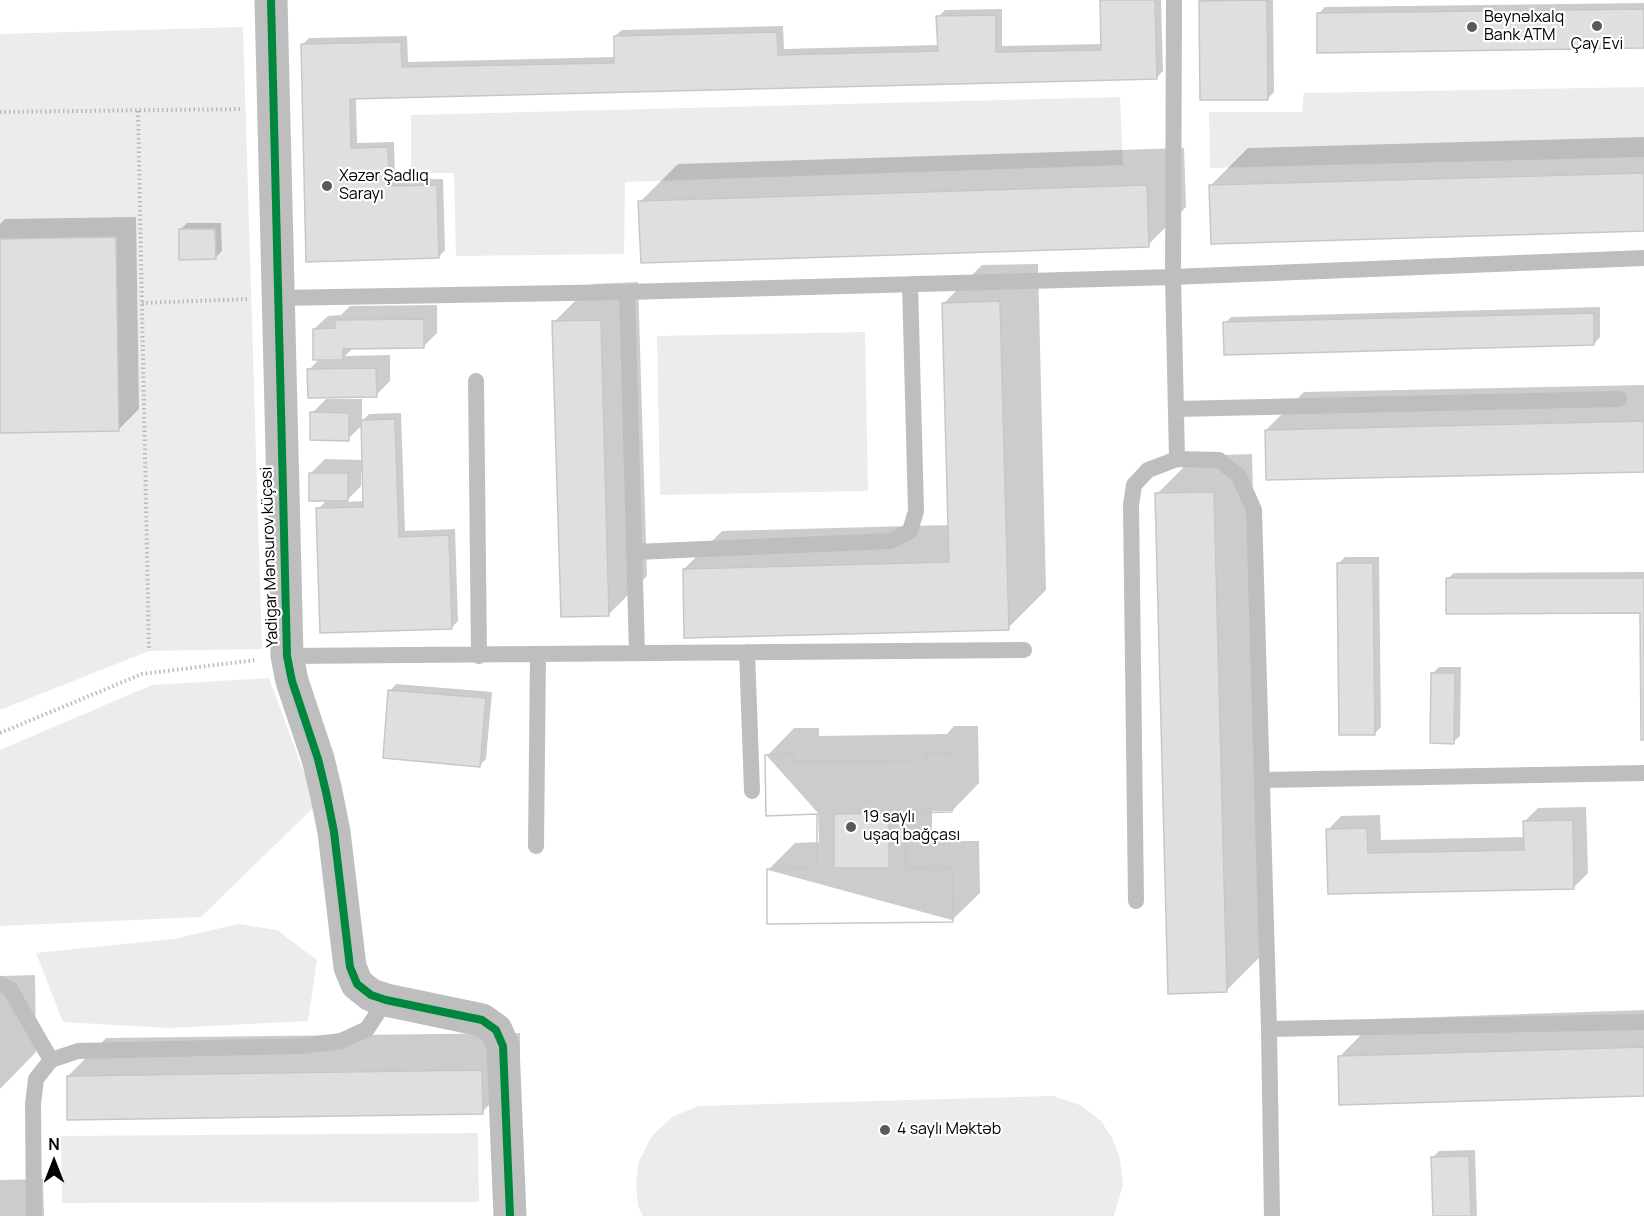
<!DOCTYPE html>
<html>
<head>
<meta charset="utf-8">
<style>
  body { margin:0 }
  #map { position:relative; width:1644px; height:1216px; overflow:hidden; background:#fff; font-family:Manrope,sans-serif }
  canvas { display:block }
  .north { position:absolute; left:24px; top:1132px; width:60px; height:60px; -webkit-text-stroke:4px #fff; paint-order:stroke; rotate:0deg; font-size:16px; font-weight:700; line-height:24px; text-align:center; color:#000 }
  .north::after { content:''; display:block; margin:auto; width:21px; height:27px; background:#000; clip-path:polygon(50% 0,100% 100%,50% 72%,0 100%) }
</style>
</head>
<body>
<div id="map">
<canvas width="1644" height="1216"></canvas>
<div class="north">N</div>
</div>
<script>
const ctx = document.querySelector('canvas').getContext('2d');
ctx.lineJoin = 'round';
function paint(path, color) {
  ctx.fillStyle = color;
  ctx.fill(path, 'evenodd');
}
function poly(rows) {
  const path = new Path2D();
  for (const r of rows) {
    path.moveTo(r[0], r[1]);
    for (let i = 2; i < r.length; i += 2) path.lineTo(r[i], r[i + 1]);
  }
  return path;
}
function stroke(path, color, width, dash) {
  ctx.strokeStyle = color;
  ctx.lineWidth = width;
  ctx.lineCap = dash ? 'butt' : 'round';
  ctx.setLineDash(dash || []);
  ctx.stroke(path);
}
function drawText(font, color, halo, rows, align = 'center') {
  ctx.font = font + ' Manrope,sans-serif';
  ctx.lineWidth = 4.5;
  ctx.setLineDash([]);
  ctx.textBaseline = 'middle';
  ctx.strokeStyle = halo;
  ctx.fillStyle = color;
  for (const [text, x, y, turn = 0] of rows) {
    ctx.save();
    ctx.translate(x, y);
    ctx.rotate((+turn || 0) * Math.PI / 180);
    ctx.textAlign = isNaN(turn) ? turn : align;
    if (halo) ctx.strokeText(text, 0, 0);
    ctx.fillText(text, 0, 0);
    ctx.restore();
  }
}
paint(poly([
  [243,27,262,649,149,651,0,710,0,34],
  [1644,87,1644,157,1210,168,1209,112,1302,112,1304,93],
  [1120,97,1123,165,625,182,624,254,456,256,454,173,411,173,411,115],
  [865,332,868,491,660,495,657,336],
  [269,678,316,805,201,917,0,926,0,750,152,685],
  [238,924,277,930,317,960,308,1021,169,1028,63,1022,36,953,174,939],
  [1053,1096,1080,1105,1101,1121,1112,1138,1120,1158,1123,1185,1114,1216,643,1216,638,1206,636,1184,639,1161,652,1136,672,1117,698,1106],
  [478,1133,479,1202,62,1203,61,1136]
]), '#ececec');
paint(poly([
  [1101,0,1161,0,1163,71,1156,78,356,98,357,143,394,142,395,180,443,179,445,250,439,257,308,260,302,45,309,38,407,36,408,62,616,57,615,36,622,30,783,26,784,49,939,45,938,17,945,10,1002,9,1002,46,1102,44],
  [1202,0,1273,0,1274,92,1268,98],
  [1644,3,1644,47,1318,14,1325,7],
  [1644,137,1644,230,1210,186,1248,148],
  [1184,148,1186,207,1148,245,640,202,678,164],
  [136,217,139,409,118,430,0,431,0,224,5,219],
  [187,223,221,223,222,251,215,258,180,230],
  [1038,264,1046,590,1008,628,684,569,722,531,949,525,944,303,982,265],
  [638,282,647,576,609,614,554,322,592,284],
  [437,305,437,333,423,347,353,348,345,356,390,355,390,381,376,395,309,370,320,358,314,329,328,316,341,315,350,306],
  [1600,307,1600,337,1594,344,1225,323,1231,317],
  [1644,385,1644,471,1266,430,1304,392],
  [326,399,362,399,362,421,369,414,401,413,405,531,455,529,458,621,451,628,318,509,327,500,311,473,325,459,363,460,362,425,348,439,312,413],
  [364,471,365,501,345,502,361,486,361,472],
  [1252,454,1264,953,1226,991,1157,494,1195,456],
  [1345,557,1379,557,1381,727,1374,734,1338,564],
  [1644,572,1644,739,1642,612,1447,579,1454,573],
  [1439,667,1461,667,1460,736,1453,742,1433,673],
  [396,684,492,692,486,759,480,765,390,691],
  [954,726,978,726,979,783,952,811,932,811,932,841,979,841,980,893,952,920,768,870,795,843,819,842,818,813,767,756,794,728,819,728,819,736,947,734],
  [1586,807,1588,873,1574,887,1329,893,1328,830,1341,816,1380,815,1381,840,1525,837,1524,822,1538,808],
  [35,975,36,1052,0,1089,0,976],
  [1644,1010,1644,1094,1339,1057,1377,1019],
  [520,1033,520,1074,482,1112,68,1076,106,1038],
  [1475,1150,1477,1216,1434,1216,1432,1158,1439,1151],
  [43,1179,44,1216,0,1216,0,1180]
]), '#0003');
const building = poly([
  [1100,0,1155,0,1157,79,350,99,351,148,388,147,389,186,437,185,439,258,306,262,301,44,401,42,402,67,614,63,614,36,777,32,778,55,938,51,936,16,996,15,996,52,1101,50,1100,0],
  [1267,0,1268,100,1200,100,1199,1,1267,0],
  [1644,9,1644,48,1317,53,1317,13,1644,9],
  [1644,173,1644,231,1211,244,1209,185,1644,173],
  [1147,185,1149,247,641,263,638,201,1147,185],
  [179,229,215,229,216,259,179,260,179,229],
  [116,237,119,431,0,433,0,239,116,237],
  [1000,301,1009,630,684,638,683,569,949,562,942,303,1000,301],
  [1594,313,1594,345,1224,355,1223,322,1594,313],
  [424,319,424,348,343,349,343,360,313,360,313,329,335,328,335,320,424,319],
  [601,320,609,616,561,617,552,321,601,320],
  [376,368,377,397,308,398,307,369,376,368],
  [310,412,349,413,349,441,310,440,310,412],
  [395,419,399,537,449,535,452,629,320,633,316,508,363,507,361,420,395,419],
  [1644,421,1644,472,1266,480,1265,430,1644,421],
  [309,473,348,473,348,501,309,501,309,473],
  [1214,492,1227,992,1168,994,1155,493,1214,492],
  [1337,563,1373,563,1375,735,1339,735,1337,563],
  [1446,578,1644,578,1644,740,1641,740,1640,613,1446,614,1446,578],
  [1431,673,1455,673,1454,744,1430,743,1431,673],
  [388,690,486,698,480,767,383,758,388,690],
  [926,753,952,753,952,812,905,813,906,868,952,867,953,922,767,924,767,869,817,868,817,814,766,816,765,755,793,754,793,762,926,760,926,753],
  [889,813,889,868,834,868,834,814,889,813],
  [926,753,952,753,952,812,905,813,906,868,952,867,953,922,767,924,767,869,817,868,817,814,766,816,765,755,793,754,793,762,926,760,926,753],
  [1573,820,1574,889,1328,894,1326,829,1367,828,1368,853,1524,850,1523,821,1573,820],
  [1644,1047,1644,1096,1339,1105,1338,1056,1644,1047],
  [482,1070,483,1114,67,1120,67,1076,482,1070],
  [1469,1156,1471,1216,1433,1216,1431,1157,1469,1156]
]);
paint(building, '#dfdfdf');
stroke(building, '#c7c7c7', 1.5);
stroke(poly([
  [138,111,149,651],
  [0,112,242,109],
  [142,303,249,299],
  [0,733,142,674,256,660]
]), '#b9b9b9', 4, [1.5, 3]);
stroke(poly([
  [627,292,637,653],
  [276,298,627,292,1173,277,1644,258],
  [476,381,479,656],
  [1176,409,1619,399],
  [1177,459,1219,460,1239,476,1254,510,1269,1029],
  [635,552,891,541,910,531,916,511,910,284],
  [747,652,752,791],
  [287,656,1024,650],
  [1264,780,1644,773],
  [536,846,538,655],
  [1136,901,1131,505,1134,485,1148,470,1177,459,1173,277,1174,0],
  [0,984,10,989,51,1060],
  [34,1216,33,1104,36,1079,51,1060,78,1051,301,1046,341,1041,367,1029,386,1000],
  [1272,1216,1269,1029,1644,1022]
]), '#bebebe', 16);
stroke(poly([
  [271,0,287,656,292,681,318,759,326,792,334,832,350,967,357,984,371,995,386,1000,482,1020,496,1030,503,1046,510,1216]
]), '#bebebe', 33);
stroke(poly([
  [271,0,287,656,292,681,318,759,326,792,334,832,350,967,357,984,371,995,386,1000,482,1020,496,1030,503,1046,510,1216]
]), '#00873e', 8);
for (const [x, y, r, color] of [
  [1597,26,6,"#595959"],
  [1472,27,6,"#595959"],
  [327,186,6,"#595959"],
  [851,827,6,"#595959"],
  [885,1130,6,"#595959"]
]) {
  const dot = new Path2D();
  dot.arc(x, y, r, 0, 2 * Math.PI);
  ctx.fillStyle = color;
  ctx.fill(dot);
  stroke(dot, '#fff', 2);
}
drawText('16px', '#000', '#fff', [
  ["Beynəlxalq",1484,18],
  ["Bank ATM",1484,36],
  ["Çay Evi",1597,45,"center"],
  ["Xəzər Şadlıq",339,177],
  ["Sarayı",339,195],
  ["19 saylı",863,818],
  ["uşaq bağçası",863,836],
  ["4 saylı Məktəb",897,1130]
], 'left');
drawText('16px', '#000', '#fff', [
  ["Yadigar Mənsurov küçəsi",270,557,-92]
]);
</script>
</body>
</html>
